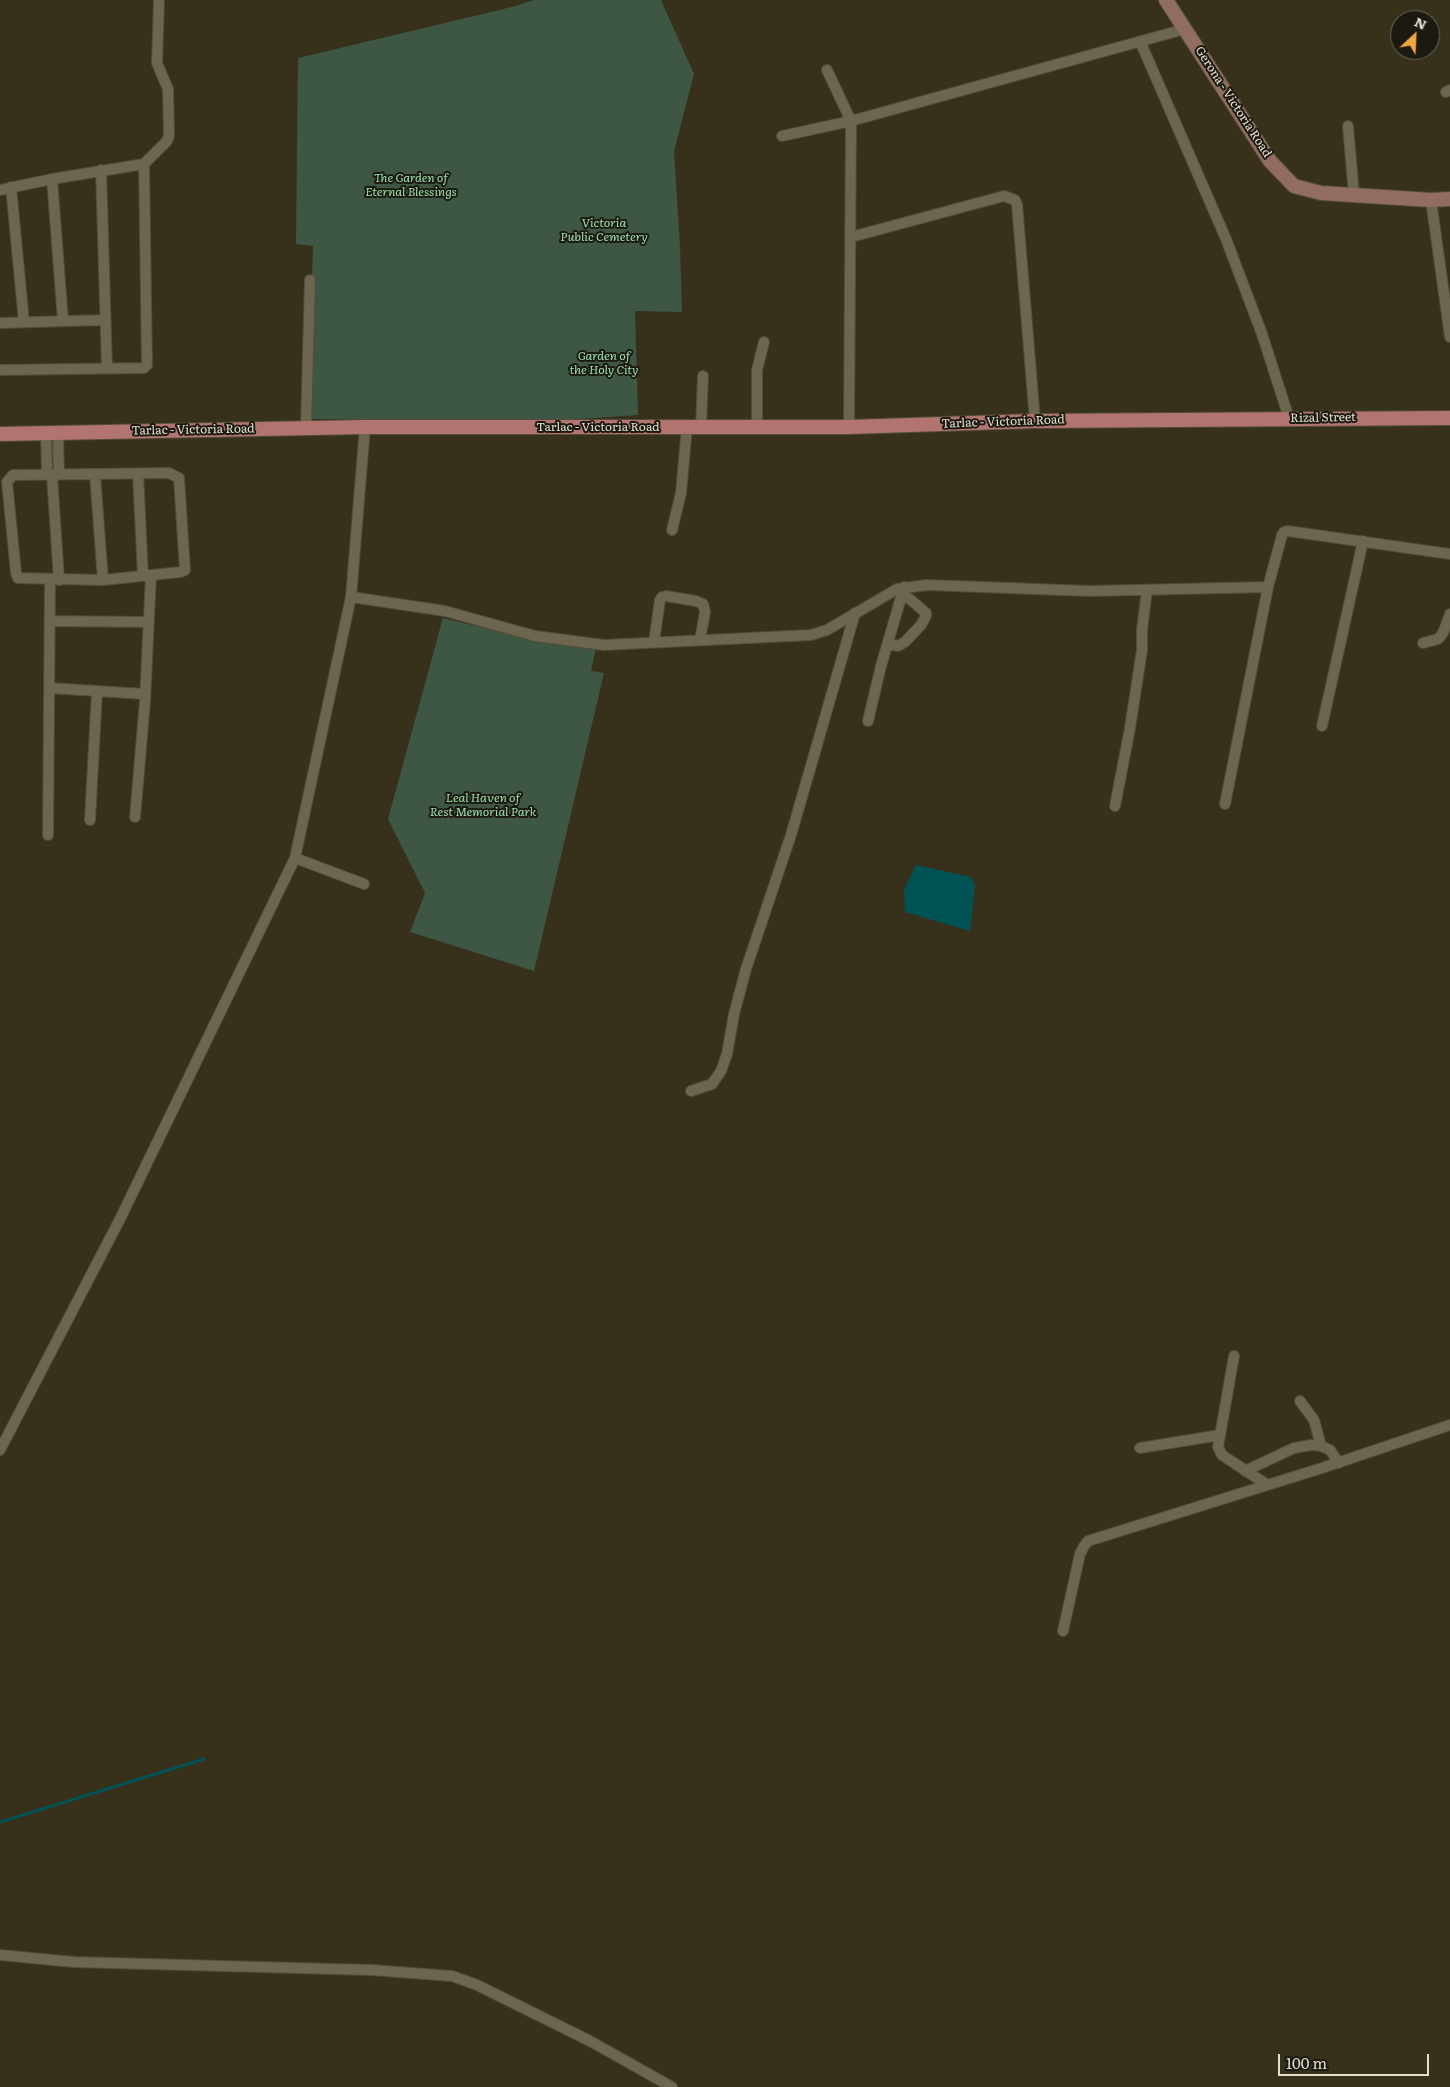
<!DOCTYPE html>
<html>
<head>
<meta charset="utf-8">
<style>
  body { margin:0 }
  #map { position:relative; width:1450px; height:2087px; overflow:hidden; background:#37311b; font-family:Literata,serif }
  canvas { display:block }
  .north { position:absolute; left:1390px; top:10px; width:50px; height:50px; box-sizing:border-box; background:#1c1910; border:1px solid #6b685d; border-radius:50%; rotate:25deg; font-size:14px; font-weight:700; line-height:20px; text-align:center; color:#e2ded1 }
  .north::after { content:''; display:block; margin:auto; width:18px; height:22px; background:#f1a640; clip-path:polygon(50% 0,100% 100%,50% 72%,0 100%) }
  .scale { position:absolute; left:1278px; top:2054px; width:151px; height:22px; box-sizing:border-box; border:2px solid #e2ded1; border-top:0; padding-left:6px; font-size:15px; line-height:18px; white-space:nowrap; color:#e2ded1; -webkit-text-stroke:4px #1c1910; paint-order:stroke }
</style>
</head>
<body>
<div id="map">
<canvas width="1450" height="2087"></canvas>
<div class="north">N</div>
<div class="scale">100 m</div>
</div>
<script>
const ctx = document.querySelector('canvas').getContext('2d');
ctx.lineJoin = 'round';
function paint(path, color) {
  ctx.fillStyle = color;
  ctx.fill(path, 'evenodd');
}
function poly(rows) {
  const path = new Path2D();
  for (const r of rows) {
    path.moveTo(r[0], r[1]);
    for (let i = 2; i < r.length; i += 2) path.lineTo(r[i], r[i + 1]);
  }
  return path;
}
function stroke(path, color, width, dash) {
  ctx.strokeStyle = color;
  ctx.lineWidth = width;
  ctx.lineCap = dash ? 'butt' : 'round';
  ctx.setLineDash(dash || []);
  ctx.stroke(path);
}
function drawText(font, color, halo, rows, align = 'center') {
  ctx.font = font + ' Literata,serif';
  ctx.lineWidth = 4;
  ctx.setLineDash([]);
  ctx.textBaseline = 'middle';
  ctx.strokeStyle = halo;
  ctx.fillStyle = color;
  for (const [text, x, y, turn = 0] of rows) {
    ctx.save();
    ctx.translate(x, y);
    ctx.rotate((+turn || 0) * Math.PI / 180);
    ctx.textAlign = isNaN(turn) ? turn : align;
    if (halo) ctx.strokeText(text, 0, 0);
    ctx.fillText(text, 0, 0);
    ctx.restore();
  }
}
paint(poly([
  [534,0,661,0,694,74,674,151,680,246,682,312,635,311,638,415,564,420,308,419,313,246,296,244,298,58,512,7],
  [443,618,534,640,596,648,591,671,604,673,534,971,410,932,425,893,388,819]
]), '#3e5744');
paint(poly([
  [916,865,971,877,975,885,970,931,905,912,904,890]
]), '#005355');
stroke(poly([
  [0,1822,204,1759]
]), '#005355', 3);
const minor = poly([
  [1140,41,1226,239,1262,334,1289,418],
  [827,70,851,121,849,427],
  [1446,92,1450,90],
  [1348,126,1354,195],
  [782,136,851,121,1185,29],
  [101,170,107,368],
  [52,179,63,321],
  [11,187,24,322],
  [0,190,52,179,144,164,167,141,169,135,168,89,157,63,159,0],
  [1431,200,1450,337],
  [851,237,1004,196,1015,200,1017,204,1035,421],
  [0,323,105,320],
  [0,370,144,368,147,365,144,164],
  [701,427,703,376],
  [757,427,757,370,764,342],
  [306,428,310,280],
  [46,433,47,475],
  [58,433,59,475],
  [169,473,179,478,185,570,181,572,103,580,18,578,16,573,7,482,13,475,169,473],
  [138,474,143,576],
  [52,475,59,580],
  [95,475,103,580],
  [672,530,681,493,687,427],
  [351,597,445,611,535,636,604,645,811,635,827,630,897,589,927,585,1090,591,1268,587,1282,535,1284,532,1288,531,1450,554],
  [50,621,149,622],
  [654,642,660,600,662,597,666,596,696,601,703,604,705,612,700,640],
  [1423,643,1438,639,1443,633,1450,614],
  [888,644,898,646,905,642,921,625,926,616,926,613,911,600,902,594],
  [50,688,144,694],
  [868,721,881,666,904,587],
  [1322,726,1363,541],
  [1225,804,1268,587],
  [1115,806,1130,728,1142,650,1142,630,1147,590],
  [135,817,145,701,151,575],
  [90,820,97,691],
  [48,835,50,580],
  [295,858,364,884],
  [691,1091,712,1084,721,1071,727,1054,734,1014,746,969,791,835,855,613],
  [1234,1356,1218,1447,1222,1455,1266,1484],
  [1300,1401,1314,1420,1321,1446],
  [1140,1448,1220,1435],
  [0,1450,120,1219,295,858,351,597,365,427],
  [1245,1471,1294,1448,1311,1445,1321,1446,1330,1450,1339,1463],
  [1063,1631,1080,1554,1084,1546,1088,1541,1322,1468,1450,1425],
  [0,1955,74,1962,371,1970,452,1976,477,1985,590,2041,672,2087]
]);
const secondary = poly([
  [1166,0,1270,161,1294,186,1321,193,1431,200,1450,199]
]);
const primary = poly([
  [0,434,365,427,849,427,1035,421,1450,418]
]);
stroke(minor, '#524c39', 12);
stroke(secondary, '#524c39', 16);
stroke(primary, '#524c39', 16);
stroke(minor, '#6d664f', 10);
stroke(secondary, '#906d5f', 14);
stroke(primary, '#b2746e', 14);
drawText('12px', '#e2ded1', '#1c1910', [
  ["Gerona - Victoria Road",1233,102,57],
  ["Rizal Street",1323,418,-1],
  ["Tarlac - Victoria Road",1003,422,-2],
  ["Tarlac - Victoria Road",598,427],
  ["Tarlac - Victoria Road",193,430,-1]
]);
drawText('italic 12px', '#9be0ae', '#1c1910', [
  ["The Garden of",411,178],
  ["Eternal Blessings",411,192],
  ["Victoria",604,223],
  ["Public Cemetery",604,237],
  ["Garden of",604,356],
  ["the Holy City",604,370],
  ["Leal Haven of",483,798],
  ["Rest Memorial Park",483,812]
]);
</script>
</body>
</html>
